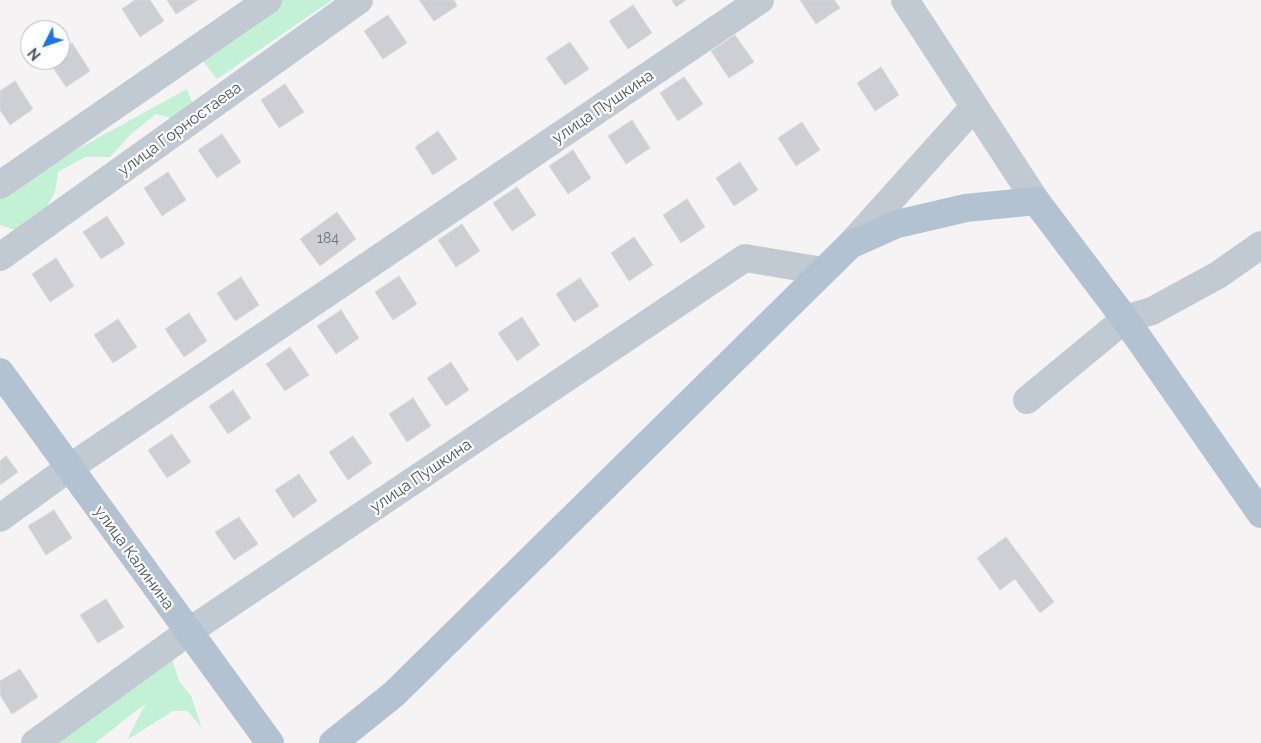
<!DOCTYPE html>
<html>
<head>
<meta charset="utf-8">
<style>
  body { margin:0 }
  #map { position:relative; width:1261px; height:743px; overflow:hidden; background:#f5f3f3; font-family:Raleway,sans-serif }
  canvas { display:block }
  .north { position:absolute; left:20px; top:20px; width:50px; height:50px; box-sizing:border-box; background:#fff; border:1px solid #b7bbc0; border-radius:50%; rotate:229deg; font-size:14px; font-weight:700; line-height:20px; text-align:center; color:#4a5661 }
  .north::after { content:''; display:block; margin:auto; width:18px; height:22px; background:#1a73e8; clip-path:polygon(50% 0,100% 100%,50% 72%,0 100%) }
</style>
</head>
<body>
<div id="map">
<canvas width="1261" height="743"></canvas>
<div class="north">N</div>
</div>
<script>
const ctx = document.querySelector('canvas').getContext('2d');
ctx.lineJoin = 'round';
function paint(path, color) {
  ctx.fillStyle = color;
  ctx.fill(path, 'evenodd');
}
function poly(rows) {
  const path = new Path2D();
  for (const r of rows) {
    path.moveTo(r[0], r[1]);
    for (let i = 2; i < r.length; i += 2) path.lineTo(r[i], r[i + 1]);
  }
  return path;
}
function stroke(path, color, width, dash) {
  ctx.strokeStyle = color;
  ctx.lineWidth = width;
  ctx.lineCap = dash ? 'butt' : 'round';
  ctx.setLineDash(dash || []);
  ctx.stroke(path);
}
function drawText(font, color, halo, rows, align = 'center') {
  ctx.font = font + ' Raleway,sans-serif';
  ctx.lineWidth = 4.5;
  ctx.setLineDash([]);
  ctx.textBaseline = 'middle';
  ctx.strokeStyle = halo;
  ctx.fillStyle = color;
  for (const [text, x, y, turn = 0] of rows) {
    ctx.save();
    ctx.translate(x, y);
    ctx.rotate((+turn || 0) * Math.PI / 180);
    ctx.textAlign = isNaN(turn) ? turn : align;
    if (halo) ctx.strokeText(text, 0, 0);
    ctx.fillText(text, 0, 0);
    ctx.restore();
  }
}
paint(poly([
  [283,0,332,0,217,79,199,56],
  [187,89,193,105,174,119,156,114,130,135,110,157,85,157,58,172,55,192,46,208,18,231,0,225,0,197,23,179],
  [172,659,179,681,191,696,202,728,187,711,173,711,127,740,146,703,95,743,56,743]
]), '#c3f1d5');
const building = poly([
  [135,0,150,0,164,21,140,37,122,9,135,0],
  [167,0,198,0,176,14,167,0],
  [419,0,454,0,457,6,434,21,419,0],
  [672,0,686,0,676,7,672,0],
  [800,0,834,0,840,8,816,24,800,0],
  [633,5,652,33,628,49,609,21,633,5],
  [388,15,407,43,383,59,364,31,388,15],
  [735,35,754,62,729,78,711,51,735,35],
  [570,42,589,69,565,85,546,58,570,42],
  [72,43,90,71,66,87,48,60,60,60,60,51,72,43],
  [881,67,899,95,875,111,857,83,881,67],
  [684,77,703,104,678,121,660,93,684,77],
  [15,81,33,109,10,125,0,110,0,91,15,81],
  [285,84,304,112,279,128,261,100,285,84],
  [632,120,650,148,626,164,608,136,632,120],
  [802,122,820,150,796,166,778,138,802,122],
  [438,131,457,159,433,175,415,147,438,131],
  [222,134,241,162,217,178,198,150,222,134],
  [573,150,591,178,568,194,549,166,573,150],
  [740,162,758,190,734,206,716,178,740,162],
  [168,172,186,200,162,216,144,188,168,172],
  [517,187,536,215,512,231,493,203,517,187],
  [687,199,705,227,681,243,663,215,687,199],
  [337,212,356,239,320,266,300,239,337,212],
  [107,216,125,244,101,259,83,232,107,216],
  [462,224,480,251,456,267,438,240,462,224],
  [634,237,653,265,629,281,611,253,634,237],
  [56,258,74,286,50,302,32,274,56,258],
  [399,276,417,304,393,320,375,292,399,276],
  [241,277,259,305,235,321,217,293,241,277],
  [580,278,599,306,574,322,556,294,580,278],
  [341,310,359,338,336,354,317,326,341,310],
  [189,313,207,341,184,357,165,329,189,313],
  [522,317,540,345,517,361,498,333,522,317],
  [118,319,137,347,113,363,94,335,118,319],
  [290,347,309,375,285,391,266,364,290,347],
  [451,362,469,390,446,406,427,378,451,362],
  [233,390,251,418,228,434,209,406,233,390],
  [413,398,431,426,407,442,389,414,413,398],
  [172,434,191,462,167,478,148,450,172,434],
  [353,436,372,463,348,480,329,452,353,436],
  [6,456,18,472,0,485,0,461,6,456],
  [299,474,317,501,293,518,275,490,299,474],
  [54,510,72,538,46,555,28,526,54,510],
  [239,517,258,544,234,560,215,532,239,517],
  [1006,537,1054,602,1040,613,1015,579,1000,590,977,558,1006,537],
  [106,599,124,627,98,643,80,615,106,599],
  [20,669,38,697,12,714,0,695,0,681,20,669]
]);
paint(building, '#cdcfd5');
stroke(building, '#d7d9de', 1);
stroke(poly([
  [905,0,1036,201],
  [0,185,268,0],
  [850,245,974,107],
  [0,257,359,0],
  [1027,400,1125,319,1152,311,1218,275,1261,245],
  [0,518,69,468,760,0],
  [35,743,188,632,745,258,823,271]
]), '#c1cad2', 28);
stroke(poly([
  [0,372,270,743],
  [333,743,394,694,850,245,897,224,966,208,1036,201,1125,319,1261,514]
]), '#b3c2d1', 28);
drawText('14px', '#6b747e', null, [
  ["184",328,239]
]);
drawText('16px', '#4a5661', '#fff', [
  ["улица Пушкина",603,107,-34],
  ["улица Горностаева",180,129,-36],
  ["улица Пушкина",421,476,-34],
  ["улица Калинина",134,558,54]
]);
</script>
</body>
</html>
